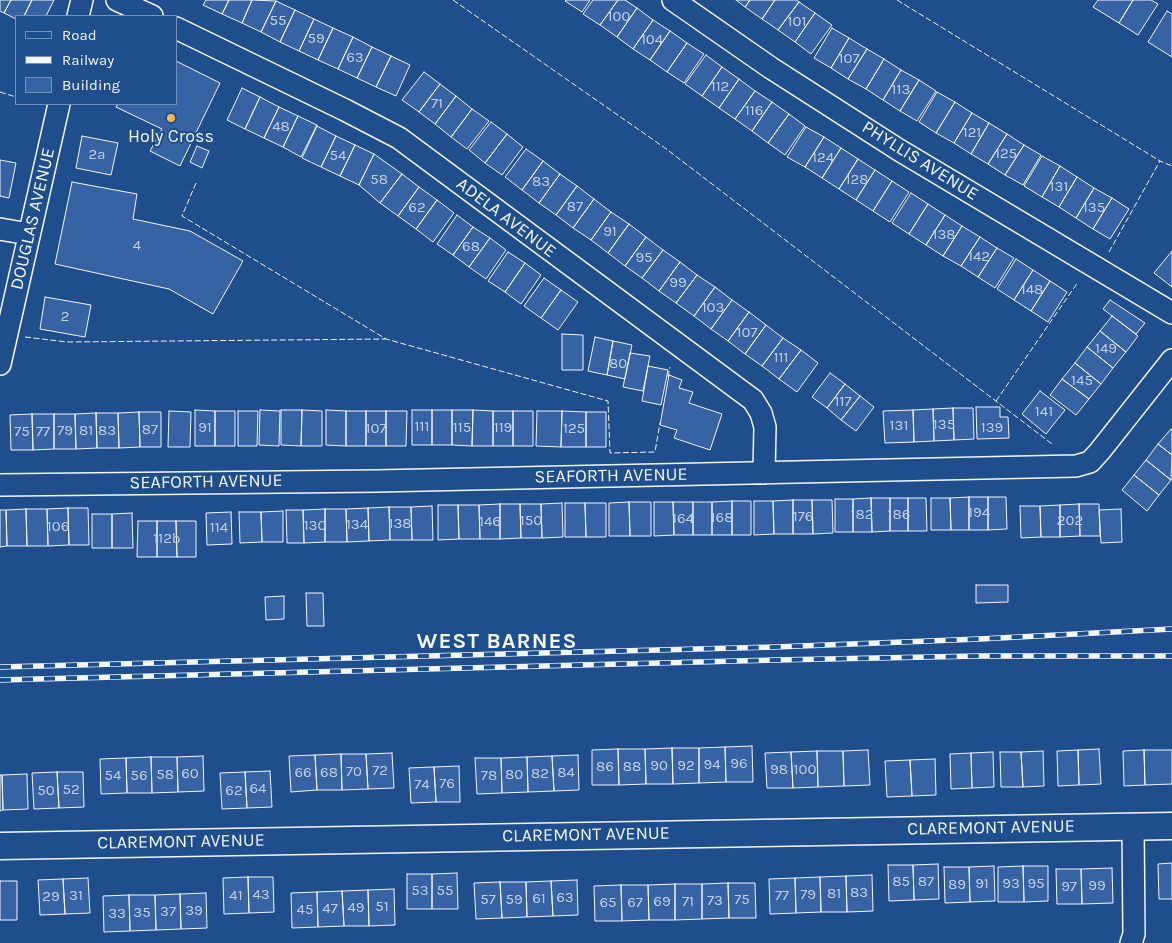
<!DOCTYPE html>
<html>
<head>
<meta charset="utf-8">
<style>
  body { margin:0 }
  #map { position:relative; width:1172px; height:943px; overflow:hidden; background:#1f4e8c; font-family:Karla,sans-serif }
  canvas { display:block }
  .legend { position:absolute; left:15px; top:15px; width:162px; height:90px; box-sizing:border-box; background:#1f4e8c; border:1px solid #7391ba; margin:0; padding:6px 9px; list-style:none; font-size:15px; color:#f2f6ff }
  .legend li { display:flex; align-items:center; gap:10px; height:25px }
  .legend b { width:25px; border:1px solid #7391ba }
</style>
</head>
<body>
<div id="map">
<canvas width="1172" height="943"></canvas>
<ul class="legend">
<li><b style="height:6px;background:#1f4e8c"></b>Road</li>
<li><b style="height:6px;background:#f2f6ff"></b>Railway</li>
<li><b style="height:14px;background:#3563a3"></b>Building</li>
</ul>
</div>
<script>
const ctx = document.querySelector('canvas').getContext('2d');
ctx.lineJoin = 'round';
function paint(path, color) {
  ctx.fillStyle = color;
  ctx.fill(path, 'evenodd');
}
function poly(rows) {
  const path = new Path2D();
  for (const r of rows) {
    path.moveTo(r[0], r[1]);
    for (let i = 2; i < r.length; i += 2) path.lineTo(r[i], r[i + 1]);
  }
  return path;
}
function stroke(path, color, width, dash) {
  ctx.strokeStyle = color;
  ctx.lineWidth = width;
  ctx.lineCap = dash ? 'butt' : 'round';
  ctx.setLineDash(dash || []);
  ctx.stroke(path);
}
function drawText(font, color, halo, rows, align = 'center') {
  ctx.font = font + ' Karla,sans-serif';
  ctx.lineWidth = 4;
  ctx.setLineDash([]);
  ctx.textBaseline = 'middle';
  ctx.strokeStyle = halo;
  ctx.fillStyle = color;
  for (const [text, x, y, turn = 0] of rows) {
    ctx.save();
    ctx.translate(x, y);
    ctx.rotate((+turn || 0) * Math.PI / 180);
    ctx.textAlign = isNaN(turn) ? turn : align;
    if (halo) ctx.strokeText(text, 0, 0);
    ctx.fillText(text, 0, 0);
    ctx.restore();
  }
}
const building = poly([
  [0,0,11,0,4,13,0,11,0,0],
  [11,0,32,0,24,16,16,16,16,19,4,13,11,0],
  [32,0,54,0,46,16,24,16,32,0],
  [206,0,229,0,222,14,203,5,206,0],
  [229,0,252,0,242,23,222,14,229,0],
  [252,0,276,1,261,32,242,23,252,0],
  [566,0,590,0,582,12,565,1,566,0],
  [593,0,618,0,600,25,583,14,593,0],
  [618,0,625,0,637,8,617,37,600,25,618,0],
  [736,0,750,0,745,7,736,0],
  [750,0,775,0,762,19,745,7,750,0],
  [775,0,796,0,799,2,778,30,762,19,775,0],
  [1098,0,1133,0,1119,23,1093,7,1098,0],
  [1133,0,1151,0,1158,4,1138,35,1119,23,1133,0],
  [276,1,295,10,280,42,261,32,276,1],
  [799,2,815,13,795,42,778,30,799,2],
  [637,8,653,20,633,49,617,37,637,8],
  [295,10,314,19,299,51,280,42,295,10],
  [1167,11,1172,14,1172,57,1148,42,1167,11],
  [815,13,832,25,811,54,795,42,815,13],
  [314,19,333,28,318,60,299,51,314,19],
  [653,20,670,31,650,60,633,49,653,20],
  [333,28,353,37,338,69,318,60,333,28],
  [832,28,849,38,831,68,814,58,832,28],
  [670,31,687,43,667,72,650,60,670,31],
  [353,37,372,47,357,78,338,69,353,37],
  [849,38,867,49,848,79,831,68,849,38],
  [687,43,704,54,684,83,667,72,687,43],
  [372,47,391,56,376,87,357,78,372,47],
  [867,49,884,59,866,89,848,79,867,49],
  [706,55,722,67,702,96,685,84,706,55],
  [391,56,410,65,396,96,376,87,391,56],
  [884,59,901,70,883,100,866,89,884,59],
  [176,61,220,83,180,166,150,151,162,129,116,107,118,104,176,104,176,61],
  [722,67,739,79,719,108,702,96,722,67],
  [901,70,919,80,900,111,883,100,901,70],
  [424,72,440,84,419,112,402,100,424,72],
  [739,79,755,91,735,119,719,108,739,79],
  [919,80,936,91,917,121,900,111,919,80],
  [440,84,456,96,435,124,419,112,440,84],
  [242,88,260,97,245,129,227,120,242,88],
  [755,91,772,102,752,131,735,119,755,91],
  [937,92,955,102,936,133,919,122,937,92],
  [456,96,472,109,451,137,435,124,456,96],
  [260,97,279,107,264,138,245,129,260,97],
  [772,102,789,114,768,143,752,131,772,102],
  [955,102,972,113,954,143,936,133,955,102],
  [279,107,298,116,283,147,264,138,279,107],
  [472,109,489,121,467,149,451,137,472,109],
  [972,113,989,123,971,154,954,143,972,113],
  [789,114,805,126,785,155,768,143,789,114],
  [298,116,317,125,301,157,283,147,298,116],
  [491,122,507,134,485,163,469,150,491,122],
  [989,123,1007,134,988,164,971,154,989,123],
  [317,126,336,136,321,167,302,158,317,126],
  [806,127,824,137,805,167,787,157,806,127],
  [507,134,523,147,502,175,485,163,507,134],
  [1007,134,1024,145,1005,175,988,164,1007,134],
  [82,136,118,143,111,175,76,168,82,136],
  [336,136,355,145,340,176,321,167,336,136],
  [824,137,841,148,822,178,805,167,824,137],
  [355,145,374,154,359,185,340,176,355,145],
  [1024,145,1041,155,1023,185,1005,175,1024,145],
  [197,146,209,151,202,168,190,162,197,146],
  [841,148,858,159,839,189,822,178,841,148],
  [526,149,543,161,522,190,505,177,526,149],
  [374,154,402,174,380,203,359,185,374,154],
  [1042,156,1060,166,1042,197,1024,186,1042,156],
  [858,159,875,170,856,200,839,189,858,159],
  [0,160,16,163,9,198,0,196,0,160],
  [543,161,560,174,539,203,522,190,543,161],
  [1060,166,1077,177,1059,207,1042,197,1060,166],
  [875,170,892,181,873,211,856,200,875,170],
  [402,174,419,187,398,216,380,203,402,174],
  [560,174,577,186,556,215,539,203,560,174],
  [1077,177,1094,188,1076,218,1059,207,1077,177],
  [892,181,909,192,890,222,873,211,892,181],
  [72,182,137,194,133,219,190,231,243,261,213,314,169,289,55,264,72,182],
  [577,186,594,199,573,228,556,215,577,186],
  [419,187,437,200,416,229,398,216,419,187],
  [1094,188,1112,198,1093,229,1076,218,1094,188],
  [911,193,928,204,909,234,892,223,911,193],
  [1112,198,1129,209,1110,239,1093,229,1112,198],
  [594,199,611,212,591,240,573,228,594,199],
  [437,200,454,213,433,242,416,229,437,200],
  [928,204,945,215,926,245,909,234,928,204],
  [611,212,629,224,608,253,591,240,611,212],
  [457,215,473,227,453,255,437,244,457,215],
  [945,215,962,226,943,256,926,245,945,215],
  [629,224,646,237,625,266,608,253,629,224],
  [962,226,980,237,961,266,943,256,962,226],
  [473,227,490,238,469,267,453,255,473,227],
  [646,237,663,250,642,278,625,266,646,237],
  [980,237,997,248,978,277,961,266,980,237],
  [490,238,506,250,486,279,469,267,490,238],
  [997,248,1014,258,995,288,978,277,997,248],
  [663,250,680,262,659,291,642,278,663,250],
  [1172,251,1172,287,1154,273,1172,251],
  [508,252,525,263,505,292,488,281,508,252],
  [1016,259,1033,270,1014,300,997,289,1016,259],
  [680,262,697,275,676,303,659,291,680,262],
  [525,263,541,275,521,304,505,292,525,263],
  [1033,270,1050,281,1031,311,1014,300,1033,270],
  [697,275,715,287,694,316,676,303,697,275],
  [544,278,561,290,541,318,524,306,544,278],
  [1050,281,1067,292,1048,322,1031,311,1050,281],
  [715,287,732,300,711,329,694,316,715,287],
  [561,290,578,302,558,330,541,318,561,290],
  [45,297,91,305,85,337,40,329,45,297],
  [732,300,749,312,728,341,711,329,732,300],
  [1110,300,1145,323,1136,334,1103,309,1110,300],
  [749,312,766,325,745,354,728,341,749,312],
  [1112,316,1138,336,1126,352,1100,331,1112,316],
  [766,325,783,338,762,366,745,354,766,325],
  [1100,331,1126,352,1113,368,1087,347,1100,331],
  [562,334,583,335,583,370,562,370,562,334],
  [595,337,613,341,607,375,588,371,595,337],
  [783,338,801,350,779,379,762,366,783,338],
  [613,341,632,345,625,379,607,375,613,341],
  [1087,347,1113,368,1101,384,1075,363,1087,347],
  [801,350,818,363,797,392,779,379,801,350],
  [630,353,650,356,643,391,623,387,630,353],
  [1075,363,1101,384,1089,399,1062,379,1075,363],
  [648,366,668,370,661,405,642,401,648,366],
  [830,373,845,384,827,408,812,397,830,373],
  [669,375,682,380,679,388,693,392,689,403,722,414,710,450,674,438,677,430,660,425,669,375],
  [1062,379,1089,399,1076,415,1050,395,1062,379],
  [845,384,860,396,841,420,827,408,845,384],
  [1040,391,1065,410,1046,434,1022,414,1040,391],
  [860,396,874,407,856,431,841,420,860,396],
  [976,407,1000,407,1000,417,1008,417,1009,438,977,439,976,407],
  [953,408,954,440,934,441,933,409,953,408],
  [953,408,973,408,974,439,954,440,953,408],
  [933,409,934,441,914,442,913,410,933,409],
  [195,410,215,411,215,446,195,446,195,410],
  [260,410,280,411,279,446,259,445,260,410],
  [281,410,302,410,301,446,281,445,281,410],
  [302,410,322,411,322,446,301,446,302,410],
  [326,410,346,411,346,446,326,445,326,410],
  [412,410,432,410,432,445,412,445,412,410],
  [432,410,452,410,452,445,432,445,432,410],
  [452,410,473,410,472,446,452,445,452,410],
  [473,410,493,411,493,446,472,446,473,410],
  [913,410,914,442,885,443,883,411,913,410],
  [169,411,191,412,190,447,168,447,169,411],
  [215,411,235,411,235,446,215,446,215,411],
  [238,411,258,411,257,446,238,446,238,411],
  [346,411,366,411,366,446,346,446,346,411],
  [366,411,386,411,386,446,366,446,366,411],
  [386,411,407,411,406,446,386,446,386,411],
  [493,411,513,411,513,446,493,446,493,411],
  [513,411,533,411,533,446,513,446,513,411],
  [537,411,562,411,561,447,536,446,537,411],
  [562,411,586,412,586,447,561,447,562,411],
  [139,412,140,447,119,448,118,413,139,412],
  [139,412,161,412,161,447,140,447,139,412],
  [586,412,606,412,606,447,586,447,586,412],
  [96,413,97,448,76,449,75,414,96,413],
  [96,413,118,413,119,448,97,448,96,413],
  [32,414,33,450,11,450,10,415,32,414],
  [32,414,54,414,54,449,33,450,32,414],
  [54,414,75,414,76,449,54,449,54,414],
  [1171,429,1172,430,1172,455,1158,444,1171,429],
  [1158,444,1172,455,1171,480,1146,460,1158,444],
  [1146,460,1171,480,1159,495,1134,475,1146,460],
  [1134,475,1159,495,1147,511,1122,490,1134,475],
  [969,497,988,497,988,530,969,530,969,497],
  [969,497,969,530,951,530,950,498,969,497],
  [988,497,1006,497,1007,529,988,530,988,497],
  [871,498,890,498,890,531,872,532,871,498],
  [871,498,872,532,853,532,853,499,871,498],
  [890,498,908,498,908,531,890,531,890,498],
  [908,498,926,498,927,531,908,531,908,498],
  [931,498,950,498,951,530,931,530,931,498],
  [835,499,853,499,853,532,835,532,835,499],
  [793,500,812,500,813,534,793,534,793,500],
  [793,500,793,534,774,534,773,501,793,500],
  [812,500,832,500,833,533,813,534,812,500],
  [732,501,751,501,751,535,732,535,732,501],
  [732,501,732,535,712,535,712,502,732,501],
  [754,501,773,501,774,534,754,535,754,501],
  [629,502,651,502,651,536,630,536,629,502],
  [629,502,630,536,609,536,609,503,629,502],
  [654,502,673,502,674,535,654,536,654,502],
  [673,502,693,502,693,535,674,535,673,502],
  [693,502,712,502,712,535,693,535,693,502],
  [562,503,563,537,542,538,541,504,562,503],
  [565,503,585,503,586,537,565,537,565,503],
  [585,503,606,503,606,537,586,537,585,503],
  [500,504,520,504,521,538,500,539,500,504],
  [500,504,500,539,480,539,479,505,500,504],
  [520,504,541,504,542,538,521,538,520,504],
  [1079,504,1099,504,1100,536,1080,536,1079,504],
  [1079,504,1080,536,1060,537,1060,505,1079,504],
  [438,505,458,505,459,539,438,540,438,505],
  [458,505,479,505,480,539,459,539,458,505],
  [1060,505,1060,537,1041,537,1040,506,1060,505],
  [432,506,433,540,412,540,411,507,432,506],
  [1020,506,1040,506,1041,537,1021,538,1020,506],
  [389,507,411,507,412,540,390,540,389,507],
  [389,507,390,540,369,541,368,508,389,507],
  [68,508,88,508,89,545,69,545,68,508],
  [68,508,69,545,48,546,47,509,68,508],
  [368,508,369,541,347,542,346,509,368,508],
  [26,509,47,509,48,546,27,546,26,509],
  [26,509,27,546,7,546,6,510,26,509],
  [325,509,346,509,347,542,325,542,325,509],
  [325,509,325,542,304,543,303,510,325,509],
  [1121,509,1122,542,1101,543,1099,510,1121,509],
  [0,510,6,510,7,546,0,547,0,510],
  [286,510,303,510,304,543,287,543,286,510],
  [283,511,283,542,262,542,261,512,283,511],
  [231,512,232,544,207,545,206,513,231,512],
  [239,512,261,512,262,542,240,543,239,512],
  [132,513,133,548,112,548,112,514,132,513],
  [92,514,112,514,112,548,92,548,92,514],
  [138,521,157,521,157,557,137,557,138,521],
  [157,521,176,521,177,557,157,557,157,521],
  [176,521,196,521,196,557,177,557,176,521],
  [976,585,1008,585,1008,602,976,603,976,585],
  [306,593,323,593,324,626,307,626,306,593],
  [284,596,284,619,266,620,265,597,284,596],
  [752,746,753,782,726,782,725,747,752,746],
  [725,747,726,782,699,783,699,748,725,747],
  [672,748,673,784,646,784,645,749,672,748],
  [672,748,699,748,699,783,673,784,672,748],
  [618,749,619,785,592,785,592,750,618,749],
  [618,749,645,749,646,784,619,785,618,749],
  [1099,749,1101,784,1079,785,1078,750,1099,749],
  [868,750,870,785,844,786,843,751,868,750],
  [1078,750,1079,785,1058,786,1057,751,1078,750],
  [1144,750,1145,785,1124,786,1123,751,1144,750],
  [1144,750,1172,750,1172,784,1145,785,1144,750],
  [817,751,818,787,793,788,791,752,817,751],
  [817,751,843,751,844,786,818,787,817,751],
  [1043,751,1044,786,1023,787,1021,752,1043,751],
  [791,752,793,788,767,788,765,753,791,752],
  [993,752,994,787,972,788,971,753,993,752],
  [1000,752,1021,752,1023,787,1001,787,1000,752],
  [392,753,394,788,368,789,366,754,392,753],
  [971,753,972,788,951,789,950,754,971,753],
  [341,754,342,790,317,790,315,755,341,754],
  [341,754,366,754,368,789,342,790,341,754],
  [315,755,317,790,291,792,289,756,315,755],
  [578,755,579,790,554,791,552,756,578,755],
  [203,756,204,791,178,792,177,757,203,756],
  [552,756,554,791,528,792,527,757,552,756],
  [151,757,152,793,127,793,126,758,151,757],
  [151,757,177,757,178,792,152,793,151,757],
  [527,757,528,792,502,793,501,758,527,757],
  [126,758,127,793,101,794,100,759,126,758],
  [475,758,501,758,502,793,477,794,475,758],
  [935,759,936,795,912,796,910,760,935,759],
  [910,760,912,796,887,797,885,761,910,760],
  [459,766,460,802,436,802,434,767,459,766],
  [434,767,436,802,411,803,409,768,434,767],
  [270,771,272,807,247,808,245,772,270,771],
  [57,772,59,808,34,809,32,773,57,772],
  [57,772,83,772,84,807,59,808,57,772],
  [245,772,247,808,222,809,220,773,245,772],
  [27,774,28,809,3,810,2,775,27,774],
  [0,775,2,775,3,810,0,811,0,775],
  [1172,863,1172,899,1159,899,1158,864,1172,863],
  [938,864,939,899,914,900,913,865,938,864],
  [888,865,913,865,914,900,889,901,888,865],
  [994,866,995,901,970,902,969,867,994,866],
  [1023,866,1024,902,998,902,998,867,1023,866],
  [1023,866,1048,866,1048,901,1024,902,1023,866],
  [944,867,969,867,970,902,945,903,944,867],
  [1112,868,1113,903,1082,904,1081,869,1112,868],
  [1056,869,1081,869,1082,904,1057,904,1056,869],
  [457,873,458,909,432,909,432,874,457,873],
  [407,874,432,874,432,909,407,909,407,874],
  [872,875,873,911,847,912,846,876,872,875],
  [846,876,847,912,821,912,820,877,846,876],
  [248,877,249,913,224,914,223,878,248,877],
  [248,877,273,877,274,912,249,913,248,877],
  [820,877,821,912,796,913,795,878,820,877],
  [88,878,90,913,65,914,63,879,88,878],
  [795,878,796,913,770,914,769,879,795,878],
  [63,879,65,914,40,915,38,880,63,879],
  [577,880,578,915,553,916,551,881,577,880],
  [0,881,17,881,17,920,0,920,0,881],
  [551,881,553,916,527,917,526,882,551,881],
  [500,882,526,882,527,917,502,918,500,882],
  [500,882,502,918,476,919,474,883,500,882],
  [728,883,755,883,756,918,729,918,728,883],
  [728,883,729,918,702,919,702,884,728,883],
  [675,884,702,884,702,919,675,920,675,884],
  [675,884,675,920,649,920,648,885,675,884],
  [621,885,622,921,595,921,594,886,621,885],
  [621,885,648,885,649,920,622,921,621,885],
  [394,889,395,925,369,926,368,890,394,889],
  [368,890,369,926,344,926,342,891,368,890],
  [342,891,344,926,318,927,317,892,342,891],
  [317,892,318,927,292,928,291,893,317,892],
  [206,893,207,928,181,929,180,894,206,893],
  [180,894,181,929,156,930,155,895,180,894],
  [129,895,155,895,156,930,130,931,129,895],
  [129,895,130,931,104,932,103,896,129,895]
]);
paint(building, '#3563a3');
stroke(building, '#f2f6ff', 1);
const minor = poly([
  [117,0,152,16],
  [673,0,771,68,899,150,1172,313],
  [78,16,82,0],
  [176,28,345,110,399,138,753,400,761,413,765,427,764,473],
  [0,229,29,234],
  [0,364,59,104],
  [0,485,377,481,1076,466,1090,462,1100,451,1172,360],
  [1131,943,1134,934,1133,826]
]);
const tertiary = poly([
  [0,846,1172,826]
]);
stroke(minor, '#f2f6ff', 24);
stroke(tertiary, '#f2f6ff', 29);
stroke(minor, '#1f4e8c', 21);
stroke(tertiary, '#1f4e8c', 26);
const rail = poly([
  [0,667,775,647,980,639,1172,629],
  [0,680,776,660,979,656,1172,656]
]);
stroke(rail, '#f2f6ff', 5.5);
stroke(rail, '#1f4e8c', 4, [11]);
stroke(poly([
  [453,0,665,148,1052,444],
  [897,0,1160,161,1172,166],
  [0,92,16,97],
  [196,183,182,216,386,339,608,401,610,453,655,452,660,423],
  [1109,252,1160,161],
  [25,337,67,342,386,339],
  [668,377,670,367],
  [996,401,1078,282]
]), '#f2f6ff', 1, [6, 2.5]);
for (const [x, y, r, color] of [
  [171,118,5,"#ffb74d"]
]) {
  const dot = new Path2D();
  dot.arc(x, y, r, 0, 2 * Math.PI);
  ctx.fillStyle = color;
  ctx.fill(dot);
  stroke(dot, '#1f4e8c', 2);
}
drawText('15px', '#c3d1e8', null, [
  ["100",619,17],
  ["55",278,21],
  ["101",797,22],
  ["59",316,39],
  ["104",652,40],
  ["63",355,58],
  ["107",849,59],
  ["112",720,87],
  ["113",901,90],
  ["71",437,104],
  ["116",754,111],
  ["48",281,127],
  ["121",972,133],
  ["125",1006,154],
  ["2a",97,155],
  ["54",338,156],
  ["124",823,158],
  ["58",379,180],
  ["128",857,180],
  ["83",541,182],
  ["131",1059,187],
  ["87",575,207],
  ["62",417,208],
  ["135",1094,208],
  ["91",610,232],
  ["138",944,235],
  ["4",137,246],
  ["68",471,247],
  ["142",979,257],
  ["95",644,258],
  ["99",678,283],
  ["148",1032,290],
  ["103",713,308],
  ["2",65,317],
  ["107",747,333],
  ["149",1106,349],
  ["111",781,358],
  ["80",618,364],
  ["145",1082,381],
  ["117",843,402],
  ["141",1044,412],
  ["135",944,425],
  ["131",899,426],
  ["111",422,427],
  ["91",205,428],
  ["115",462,428],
  ["119",503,428],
  ["139",992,428],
  ["107",376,429],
  ["125",574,429],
  ["87",150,430],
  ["79",65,431],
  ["81",86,431],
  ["83",107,431],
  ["75",22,432],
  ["77",43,432],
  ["194",979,513],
  ["182",862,515],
  ["186",899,515],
  ["176",803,517],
  ["168",722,518],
  ["164",683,519],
  ["150",531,521],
  ["202",1070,521],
  ["146",490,522],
  ["138",400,524],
  ["134",357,525],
  ["130",315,526],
  ["106",58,527],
  ["114",219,528],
  ["112b",167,539],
  ["96",739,764],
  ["94",712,765],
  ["90",659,766],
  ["92",686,766],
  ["86",605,767],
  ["88",632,767],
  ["98",779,770],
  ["100",805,770],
  ["72",380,771],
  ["70",354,772],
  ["66",303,773],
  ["68",329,773],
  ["84",566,773],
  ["60",190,774],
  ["82",540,774],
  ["58",165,775],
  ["80",514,775],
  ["54",113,776],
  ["56",139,776],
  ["78",489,776],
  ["76",447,784],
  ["74",422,785],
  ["64",258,789],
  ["52",71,790],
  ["50",46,791],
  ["62",234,791],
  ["85",901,882],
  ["87",926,882],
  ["91",982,884],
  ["93",1011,884],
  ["95",1036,884],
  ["89",957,885],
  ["99",1097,886],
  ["97",1069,887],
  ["53",420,891],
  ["55",445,891],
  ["83",859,893],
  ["81",834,894],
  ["43",261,895],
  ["79",808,895],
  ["31",76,896],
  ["41",236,896],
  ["77",782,896],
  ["29",51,897],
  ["63",565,898],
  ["61",539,899],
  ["57",488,900],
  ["59",514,900],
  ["75",742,900],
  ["73",715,901],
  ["69",662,902],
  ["71",688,902],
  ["65",608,903],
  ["67",635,903],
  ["51",382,907],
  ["49",356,908],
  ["47",330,909],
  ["45",305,910],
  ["39",194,911],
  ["37",168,912],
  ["35",142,913],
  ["33",117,914]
]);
drawText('18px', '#f2f6ff', '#1f4e8c', [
  ["Holy Cross",171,137]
]);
drawText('18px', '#f2f6ff', '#1f4e8c', [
  ["PHYLLIS AVENUE",920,161,32],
  ["ADELA AVENUE",506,218,37],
  ["DOUGLAS AVENUE",33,219,-77],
  ["SEAFORTH AVENUE",611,476,-1],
  ["SEAFORTH AVENUE",206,482,-1],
  ["CLAREMONT AVENUE",991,828,-1],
  ["CLAREMONT AVENUE",586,835,-1],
  ["CLAREMONT AVENUE",181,842,-1]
]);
ctx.letterSpacing = '1px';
drawText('bold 22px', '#f2f6ff', '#1f4e8c', [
  ["WEST BARNES",497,642]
]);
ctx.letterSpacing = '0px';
</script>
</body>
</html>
